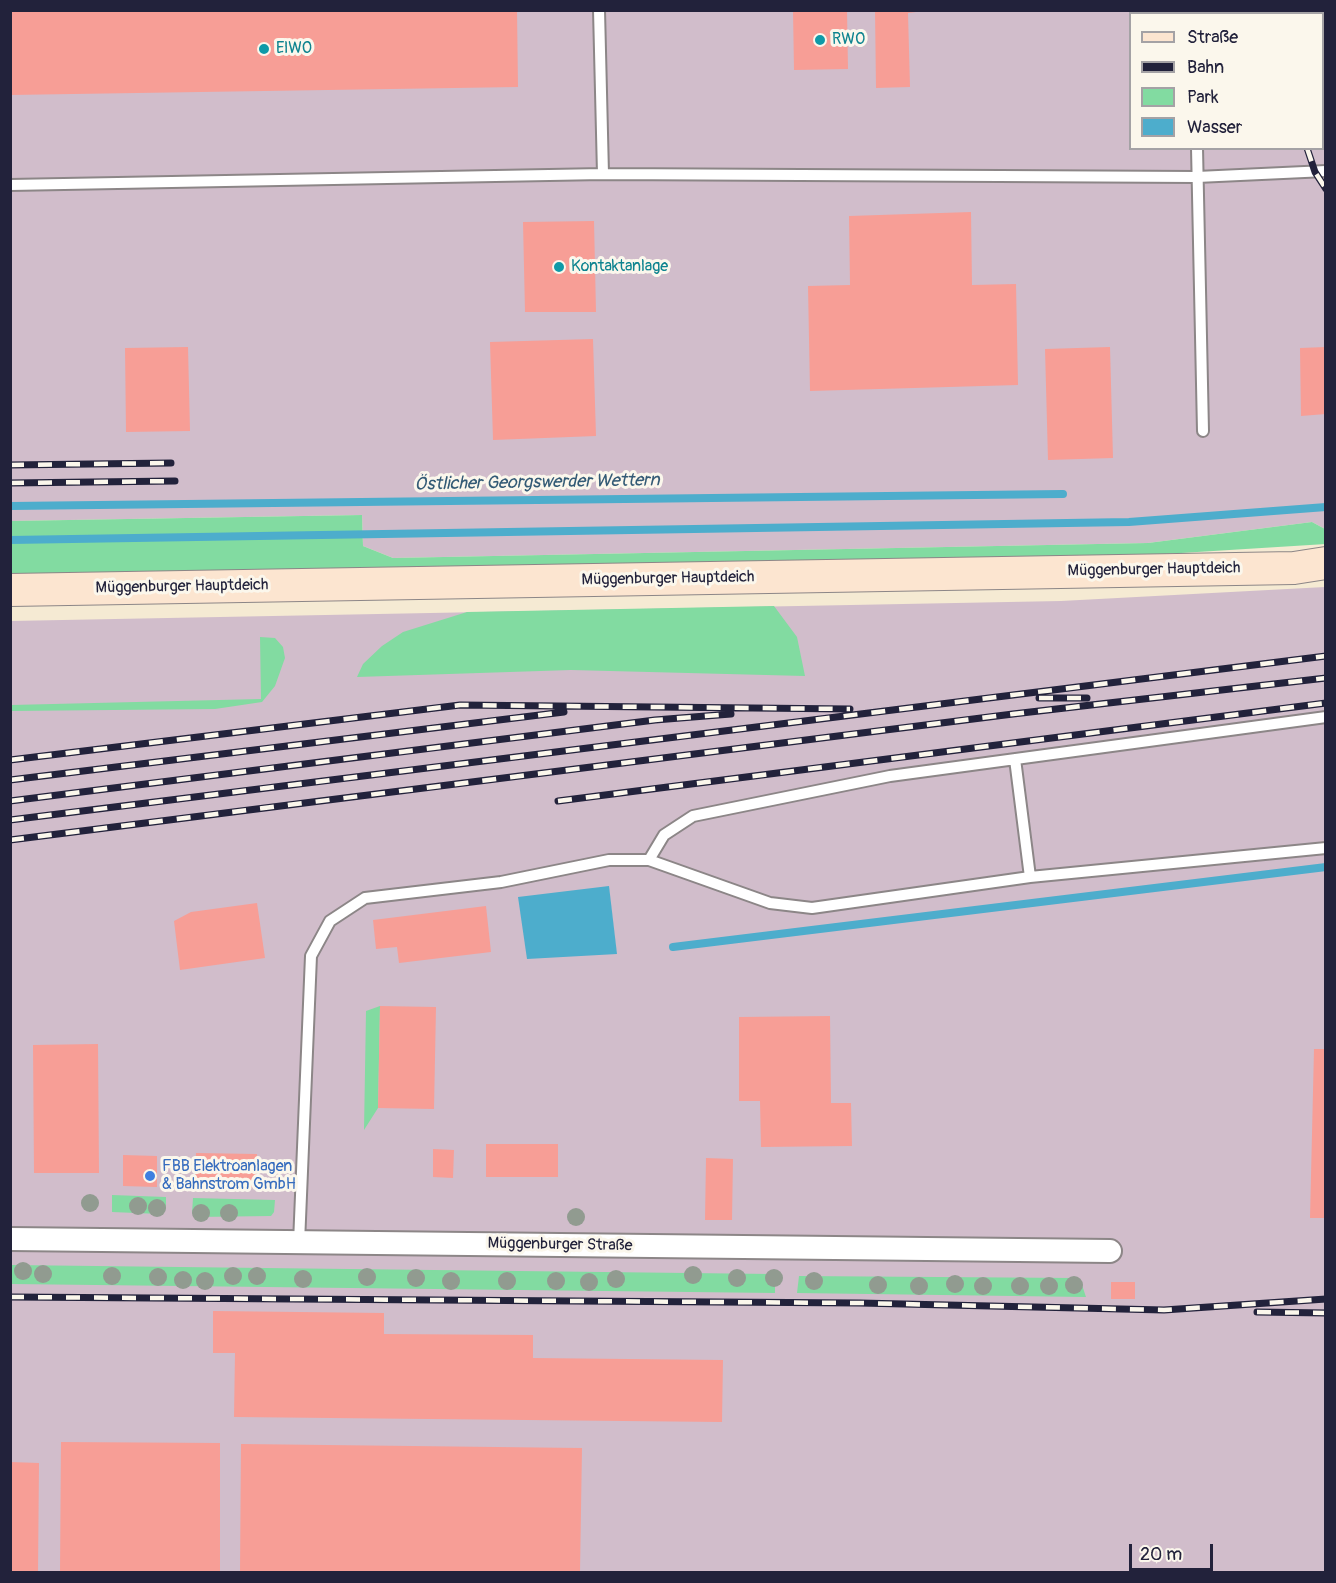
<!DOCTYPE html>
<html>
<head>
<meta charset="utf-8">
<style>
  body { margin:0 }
  #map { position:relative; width:1336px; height:1583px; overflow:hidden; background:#f5ead3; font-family:Pangolin,sans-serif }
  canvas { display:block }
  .frame { position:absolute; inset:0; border:12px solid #22223b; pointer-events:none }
  .legend { position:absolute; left:1129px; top:12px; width:195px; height:138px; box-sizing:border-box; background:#fbf7ec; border:2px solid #a4a2a5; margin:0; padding:8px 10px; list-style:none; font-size:18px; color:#22223b }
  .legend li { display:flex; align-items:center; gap:12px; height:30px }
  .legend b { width:30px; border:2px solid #a4a2a5 }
  .scale { position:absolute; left:1129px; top:1544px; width:84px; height:27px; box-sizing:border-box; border:3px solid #22223b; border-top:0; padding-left:8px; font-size:18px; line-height:21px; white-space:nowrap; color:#22223b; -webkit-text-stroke:4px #fbf7ec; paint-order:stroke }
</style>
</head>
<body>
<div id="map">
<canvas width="1336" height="1583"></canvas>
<div class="frame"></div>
<ul class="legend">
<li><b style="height:8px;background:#fce5d0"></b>Straße</li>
<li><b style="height:8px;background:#22223b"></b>Bahn</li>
<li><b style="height:16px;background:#82dba1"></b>Park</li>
<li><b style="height:16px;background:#4dadcc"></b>Wasser</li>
</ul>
<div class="scale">20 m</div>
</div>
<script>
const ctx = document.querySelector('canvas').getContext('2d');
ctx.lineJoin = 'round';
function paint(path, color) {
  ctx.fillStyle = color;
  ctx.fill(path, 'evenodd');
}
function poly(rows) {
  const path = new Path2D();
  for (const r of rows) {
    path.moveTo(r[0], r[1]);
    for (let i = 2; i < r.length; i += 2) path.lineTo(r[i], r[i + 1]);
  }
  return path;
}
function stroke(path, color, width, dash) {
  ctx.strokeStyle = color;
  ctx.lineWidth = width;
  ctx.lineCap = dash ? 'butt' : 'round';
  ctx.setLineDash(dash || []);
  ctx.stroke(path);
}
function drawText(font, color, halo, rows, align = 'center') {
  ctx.font = font + ' Pangolin,sans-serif';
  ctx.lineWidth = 6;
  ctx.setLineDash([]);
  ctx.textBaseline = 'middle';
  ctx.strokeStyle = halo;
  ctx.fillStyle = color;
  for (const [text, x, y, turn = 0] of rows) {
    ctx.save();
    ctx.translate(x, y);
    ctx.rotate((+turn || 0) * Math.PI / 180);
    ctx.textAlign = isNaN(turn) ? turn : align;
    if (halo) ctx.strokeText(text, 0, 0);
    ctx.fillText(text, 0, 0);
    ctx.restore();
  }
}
paint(poly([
  [10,11,1325,11,1325,529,1312,522,1148,543,393,558,363,546,362,515,11,521],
  [1130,14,1322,14,1322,148,1130,148],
  [1325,587,1325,1572,11,1572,10,621,1061,601]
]), '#d1bdcb');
paint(poly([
  [362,515,363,546,393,558,1148,543,1312,522,1325,529,1326,544,1149,555,11,576,10,521],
  [774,606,797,637,805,676,571,670,357,677,363,664,382,646,403,632,467,612],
  [260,637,275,638,283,647,285,658,275,686,262,702,215,709,11,711,11,705,261,699],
  [380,1006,378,1108,364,1130,366,1011],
  [112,1195,166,1197,166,1209,160,1214,112,1212],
  [193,1198,275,1200,274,1212,271,1216,197,1217,192,1213],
  [11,1265,772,1274,775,1279,775,1293,11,1284],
  [799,1276,1075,1278,1081,1282,1086,1297,797,1293]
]), '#82dba1');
paint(poly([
  [609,886,617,954,527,959,518,897]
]), '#4dadcc');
stroke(poly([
  [10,506,1063,494],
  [10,540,1129,522,1326,507],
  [673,947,1326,867]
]), '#4dadcc', 8);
paint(poly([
  [10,10,517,10,518,87,10,95],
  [793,10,847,10,848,69,794,70],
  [875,10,932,10,908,13,910,87,876,88],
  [971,212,972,285,1016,284,1018,385,810,391,808,286,850,285,849,216],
  [594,221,596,312,525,312,523,222],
  [593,339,596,436,493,440,490,342],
  [188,347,190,431,126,432,125,348],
  [1110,347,1113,458,1048,460,1045,349],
  [1326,347,1326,414,1301,416,1300,348],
  [257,903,265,958,180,970,174,921,191,912],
  [486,906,491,952,399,963,397,947,376,949,373,920],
  [380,1006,436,1007,434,1109,378,1108],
  [830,1016,831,1103,851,1103,852,1146,761,1147,760,1101,739,1101,739,1017],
  [98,1044,99,1173,34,1173,33,1045],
  [1314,1049,1326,1049,1326,1218,1310,1218],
  [486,1144,558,1144,558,1177,486,1177],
  [433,1149,454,1150,453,1178,433,1177],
  [196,1153,257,1154,256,1188,195,1186],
  [123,1155,157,1156,157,1187,123,1186],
  [706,1158,733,1159,732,1220,705,1220],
  [1111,1282,1135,1282,1135,1299,1111,1299],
  [213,1311,384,1313,384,1334,533,1335,533,1358,723,1360,722,1422,234,1417,235,1353,213,1353],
  [61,1442,220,1443,220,1572,60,1572],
  [241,1444,582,1448,580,1572,240,1572],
  [10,1462,39,1463,38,1572,10,1572]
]), '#f79e96');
const lane = poly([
  [599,10,603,174],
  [1194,10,1194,14],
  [1197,148,1203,431],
  [10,185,603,174,1197,177,1326,171],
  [1015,759,1030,877],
  [649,860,664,835,693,816,890,776,1326,717],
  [299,1243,311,956,330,921,365,898,501,882,609,860,649,860,770,903,812,908,1030,877,1326,848]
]);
const street = poly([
  [10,1239,1110,1251]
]);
const secondary = poly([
  [10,590,1294,568,1326,563]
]);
stroke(lane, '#8c8687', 14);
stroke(street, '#8c8687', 26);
stroke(secondary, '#8c8687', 34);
stroke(lane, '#fff', 10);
stroke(street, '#fff', 22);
stroke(secondary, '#fce5d0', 32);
const rail = poly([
  [1262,10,1263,14],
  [1307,148,1315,172,1326,189],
  [10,465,171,463],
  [10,483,175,481],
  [1039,698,1087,698],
  [10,760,460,705,850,709],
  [10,780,564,712],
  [10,801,655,720,731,714],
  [558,801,1326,703],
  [10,820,1326,656],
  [10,840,1013,714,1326,678],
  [10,1297,860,1303,1164,1310,1326,1299],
  [1257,1312,1326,1313]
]);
stroke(rail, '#22223b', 7);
stroke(rail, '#fbf7ec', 4.5, [14]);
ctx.fillStyle = '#919b90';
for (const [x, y] of [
  [90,1203],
  [138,1206],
  [157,1208],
  [201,1213],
  [229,1213],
  [576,1217],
  [23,1271],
  [43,1274],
  [693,1275],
  [112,1276],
  [233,1276],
  [257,1276],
  [158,1277],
  [367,1277],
  [416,1278],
  [737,1278],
  [774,1278],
  [303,1279],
  [616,1279],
  [183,1280],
  [205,1281],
  [451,1281],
  [507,1281],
  [556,1281],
  [814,1281],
  [589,1282],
  [955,1284],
  [878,1285],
  [1074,1285],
  [919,1286],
  [983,1286],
  [1020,1286],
  [1049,1286]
]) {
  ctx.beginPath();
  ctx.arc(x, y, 9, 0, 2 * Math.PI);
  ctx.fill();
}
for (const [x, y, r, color] of [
  [820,40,6,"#0f9aa8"],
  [264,49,6,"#0f9aa8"],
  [559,267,6,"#0f9aa8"],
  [150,1176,6,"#3f7fe0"]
]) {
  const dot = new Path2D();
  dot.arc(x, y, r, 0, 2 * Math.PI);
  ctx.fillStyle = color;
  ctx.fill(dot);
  stroke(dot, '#fbf7ec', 2);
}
drawText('16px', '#0d838f', '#fbf7ec', [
  ["RWO",832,40],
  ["ElWO",276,49],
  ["Kontaktanlage",571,267]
], 'left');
drawText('16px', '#22223b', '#fbf7ec', [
  ["Müggenburger Hauptdeich",1154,570,-1],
  ["Müggenburger Hauptdeich",668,579,-1],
  ["Müggenburger Hauptdeich",182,587,-1],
  ["Müggenburger Straße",560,1245,1]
]);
drawText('16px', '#366cbe', '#fbf7ec', [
  ["FBB Elektroanlagen",162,1167],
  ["& Bahnstrom GmbH",162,1185]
], 'left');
drawText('italic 18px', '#335a75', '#fbf7ec', [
  ["Östlicher Georgswerder Wettern",537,483,-1]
]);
</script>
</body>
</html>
